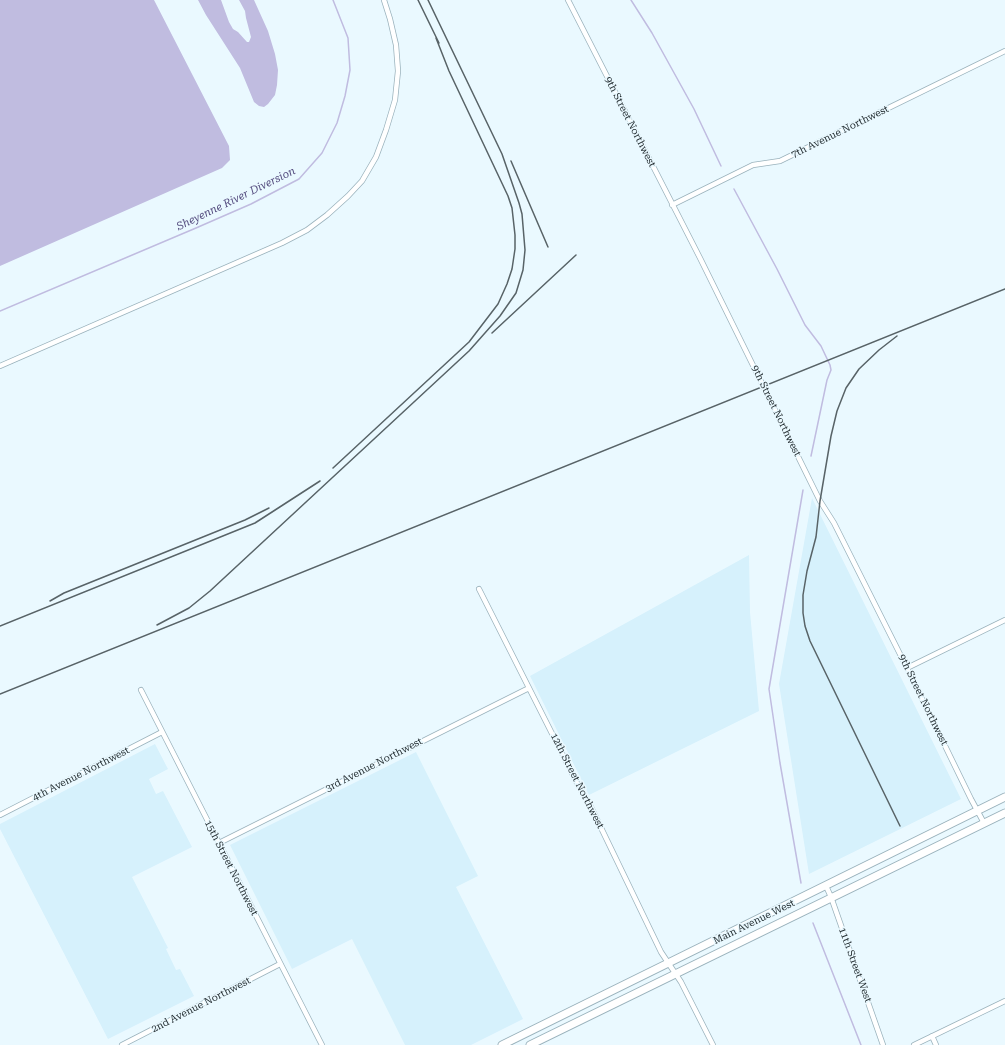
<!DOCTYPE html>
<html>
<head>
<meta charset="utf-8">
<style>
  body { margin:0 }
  canvas { display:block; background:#eaf9ff }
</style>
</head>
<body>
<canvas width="1005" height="1045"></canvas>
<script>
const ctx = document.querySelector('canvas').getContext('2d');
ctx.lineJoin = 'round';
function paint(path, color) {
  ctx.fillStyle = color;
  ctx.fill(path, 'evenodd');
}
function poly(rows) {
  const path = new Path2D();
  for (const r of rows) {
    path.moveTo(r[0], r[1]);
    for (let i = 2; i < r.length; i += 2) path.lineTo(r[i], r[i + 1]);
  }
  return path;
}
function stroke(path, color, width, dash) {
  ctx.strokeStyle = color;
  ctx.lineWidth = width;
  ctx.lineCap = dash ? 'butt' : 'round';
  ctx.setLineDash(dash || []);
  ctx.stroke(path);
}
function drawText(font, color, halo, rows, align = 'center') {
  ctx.font = font + ' "Roboto Serif",serif';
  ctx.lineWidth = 3;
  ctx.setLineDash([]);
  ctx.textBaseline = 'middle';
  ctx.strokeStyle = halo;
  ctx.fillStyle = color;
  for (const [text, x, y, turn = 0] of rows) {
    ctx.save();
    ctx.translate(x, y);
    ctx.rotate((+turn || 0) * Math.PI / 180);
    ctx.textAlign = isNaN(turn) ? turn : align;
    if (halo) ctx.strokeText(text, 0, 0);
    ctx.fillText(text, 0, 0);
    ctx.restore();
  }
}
paint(poly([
  [812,498,961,799,809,874,779,684],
  [749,555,750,612,759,711,589,795,530,676],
  [155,744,168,769,149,779,156,794,163,791,192,847,132,877,168,948,166,949,176,970,180,969,194,996,108,1039,0,829,0,824],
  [416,752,478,876,456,887,523,1019,471,1045,405,1045,352,939,292,969,230,845]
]), '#d6f1fc');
paint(poly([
  [0,0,154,0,229,146,230,160,222,168,0,266],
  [198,0,221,0,229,22,233,29,238,32,247,42,249,42,251,37,246,18,245,11,239,0,254,0,268,31,275,54,278,70,277,85,275,95,268,104,264,107,259,106,254,102,240,68,206,15]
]), '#c0bce0');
stroke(poly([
  [631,0,652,33,694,109,721,166],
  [734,189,777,269,805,325,821,346,830,365,831,370,827,380,811,456],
  [0,311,196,228,251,204,299,179,322,153,337,123,345,96,350,70,348,38,333,0],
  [801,883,780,763,769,689,803,490],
  [813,923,861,1045]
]), '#c0bce0', 1.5);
const street = poly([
  [568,0,700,258,820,501,834,523,907,668,971,799,984,823],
  [672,205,753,165,780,161,1005,51],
  [0,366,282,243,307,230,327,215,348,196,362,181,376,157,386,130,395,100,398,71,396,45,390,19,384,0],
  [479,589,578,785,591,807,661,952,681,982,713,1045],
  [907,668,1005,620],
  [141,690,322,1045],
  [0,815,162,732],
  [219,843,529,688],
  [826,886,831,897,883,1045],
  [932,1036,936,1045],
  [122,1045,280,964],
  [914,1045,1005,1001]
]);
const primary = poly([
  [502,1045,1005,797],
  [530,1045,1005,813]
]);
stroke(street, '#9ab2bc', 6);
stroke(primary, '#9ab2bc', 9);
stroke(street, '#fff', 4.5);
stroke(primary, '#fff', 7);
stroke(poly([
  [418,0,439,43],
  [511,161,548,247],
  [492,333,576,255],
  [897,336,879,350,859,369,846,388,837,411,831,436,820,501,816,537,807,571,803,595,803,613,805,626,810,641,900,826],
  [333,468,469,342,498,304,507,284,512,269,515,249,515,235,512,208,508,196,449,71,436,38],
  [50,601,64,593,245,520,269,508],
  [157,625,189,608,210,591,469,351,500,316,516,293,523,270,525,250,522,214,519,203,502,154,428,0],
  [0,626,255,523,320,481],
  [0,694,1005,289]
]), '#586367', 1.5);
drawText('10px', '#252f33', '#eaf9ff', [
  ["9th Street Northwest",630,122,63],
  ["7th Avenue Northwest",840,132,-26],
  ["9th Street Northwest",776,411,64],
  ["9th Street Northwest",923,700,64],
  ["3rd Avenue Northwest",374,765,-27],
  ["4th Avenue Northwest",81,774,-27],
  ["12th Street Northwest",577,781,63],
  ["15th Street Northwest",231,868,63],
  ["Main Avenue West",754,922,-26],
  ["11th Street West",855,965,70],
  ["2nd Avenue Northwest",201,1005,-27]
]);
drawText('italic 11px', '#564e80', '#eaf9ff', [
  ["Sheyenne River Diversion",236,199,-26]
]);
</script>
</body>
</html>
